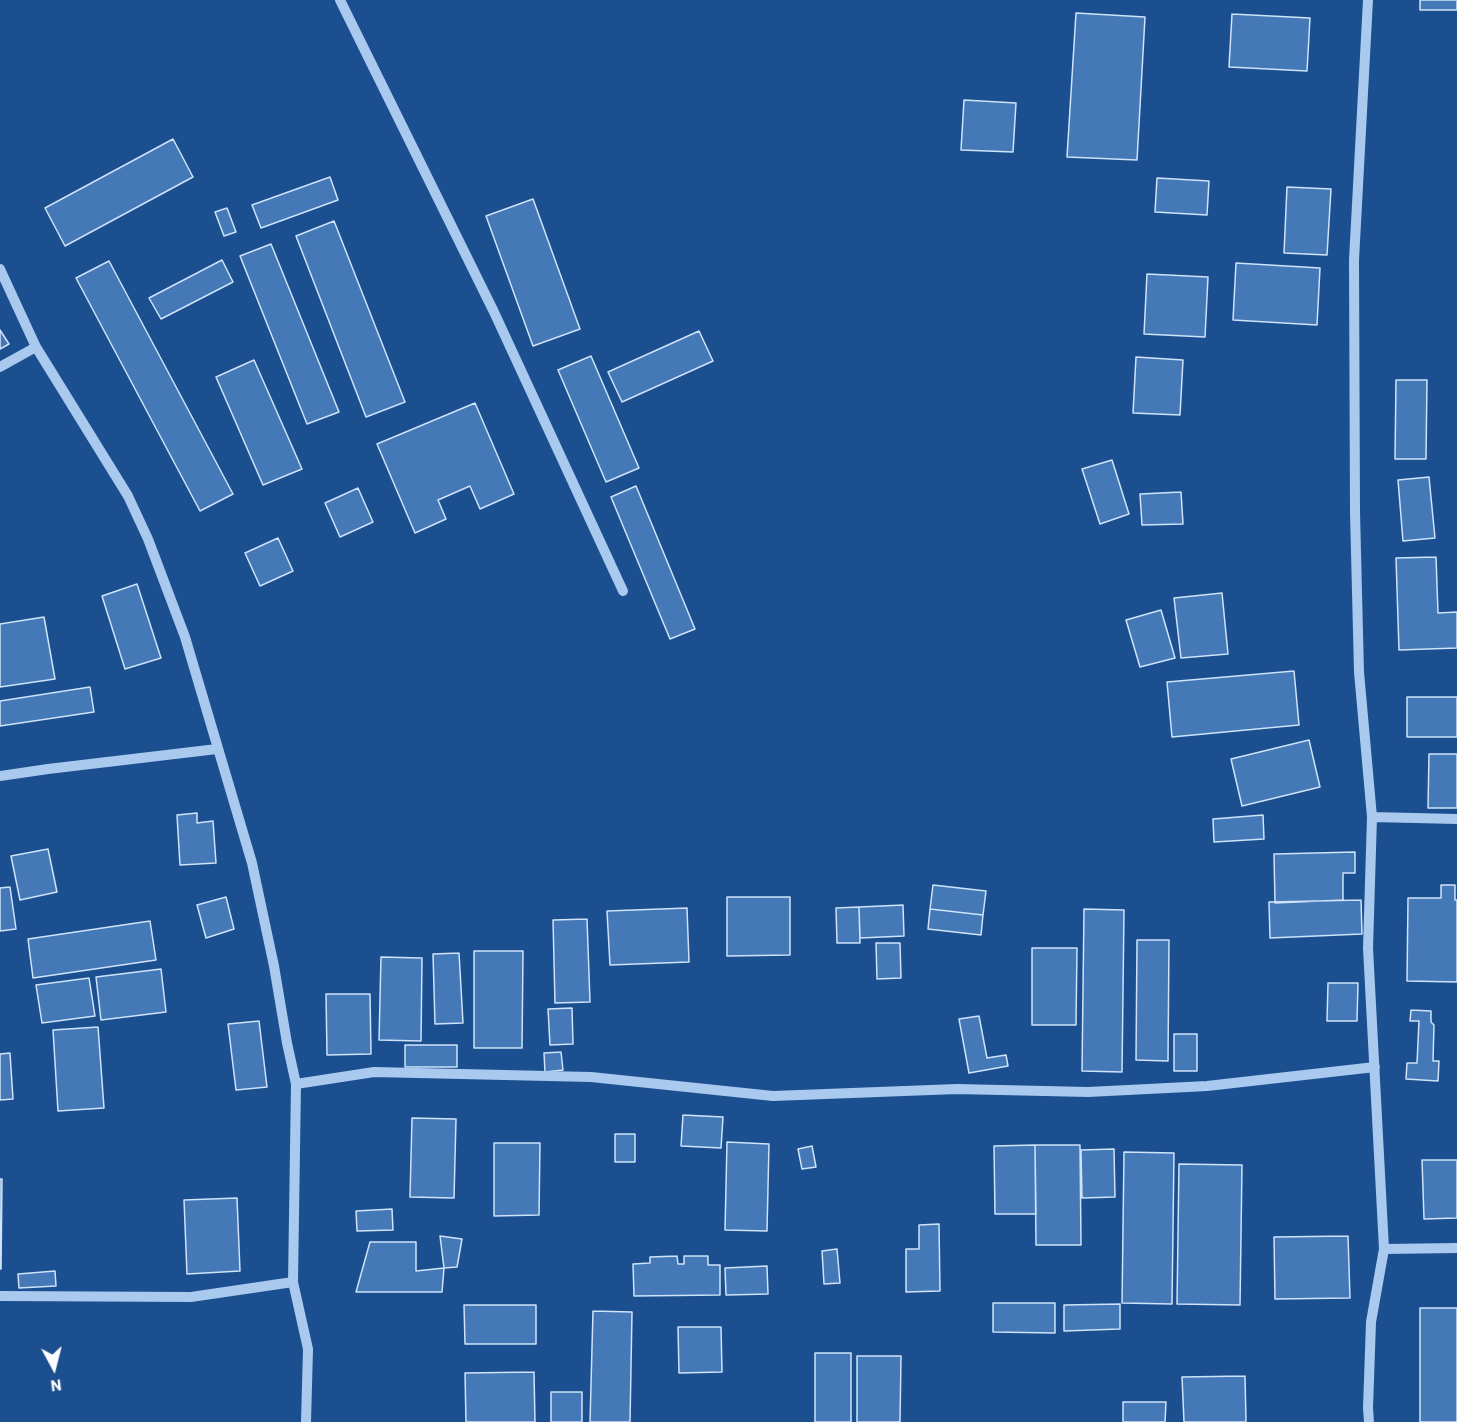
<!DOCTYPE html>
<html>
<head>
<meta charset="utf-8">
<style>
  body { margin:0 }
  #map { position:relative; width:1457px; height:1422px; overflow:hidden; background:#1b4f8f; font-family:Barlow,sans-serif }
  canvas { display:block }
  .north { position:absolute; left:24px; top:1338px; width:60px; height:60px; -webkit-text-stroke:4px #1b4f8f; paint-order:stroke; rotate:173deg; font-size:16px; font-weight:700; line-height:24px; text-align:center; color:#fff }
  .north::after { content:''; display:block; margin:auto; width:21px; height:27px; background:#fff; clip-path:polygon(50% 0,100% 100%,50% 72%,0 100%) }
</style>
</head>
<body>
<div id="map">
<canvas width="1457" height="1422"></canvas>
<div class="north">N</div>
</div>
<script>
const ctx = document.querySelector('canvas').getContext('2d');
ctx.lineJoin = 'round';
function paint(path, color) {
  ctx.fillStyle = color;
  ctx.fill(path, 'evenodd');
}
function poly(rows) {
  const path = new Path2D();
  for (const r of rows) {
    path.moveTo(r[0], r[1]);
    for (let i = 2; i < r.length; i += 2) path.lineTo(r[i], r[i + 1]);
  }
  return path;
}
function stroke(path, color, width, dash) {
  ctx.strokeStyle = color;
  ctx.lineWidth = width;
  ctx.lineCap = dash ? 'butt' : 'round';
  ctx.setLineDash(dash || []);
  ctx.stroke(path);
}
const building = poly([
  [1420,0,1457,0,1457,10,1420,10,1420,0],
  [1076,13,1145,17,1137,160,1067,157,1076,13],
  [1232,14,1310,18,1307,71,1229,67,1232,14],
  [964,100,1016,103,1013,152,961,150,964,100],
  [173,139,193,177,65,246,45,208,173,139],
  [330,177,338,200,261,228,252,205,330,177],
  [1157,178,1209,181,1207,215,1155,212,1157,178],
  [1287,187,1331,189,1327,255,1284,253,1287,187],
  [533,199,580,329,533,346,486,216,533,199],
  [227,208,236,232,224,236,215,212,227,208],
  [334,221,405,402,366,417,296,236,334,221],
  [271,244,339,412,307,424,240,256,271,244],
  [222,260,233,282,161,319,149,298,222,260],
  [109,261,233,494,200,511,76,278,109,261],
  [1236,263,1320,268,1317,325,1233,320,1236,263],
  [1147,274,1208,277,1205,337,1144,334,1147,274],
  [0,330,9,344,0,349,0,330],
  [699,331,713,361,622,402,608,372,699,331],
  [591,356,639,468,606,482,558,370,591,356],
  [1136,357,1183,360,1180,415,1133,413,1136,357],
  [254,360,302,469,263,485,216,377,254,360],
  [1396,380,1427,380,1426,459,1395,459,1396,380],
  [475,403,514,494,480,509,470,486,438,500,446,519,415,533,377,444,475,403],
  [1112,460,1129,514,1100,524,1082,469,1112,460],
  [1429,477,1435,538,1403,541,1398,480,1429,477],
  [636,486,695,629,670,639,611,497,636,486],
  [358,488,373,522,340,537,325,503,358,488],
  [1181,492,1183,524,1142,525,1140,494,1181,492],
  [278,538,293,571,260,586,245,553,278,538],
  [1436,557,1438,613,1457,612,1457,648,1399,650,1396,558,1436,557],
  [137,584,161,658,125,669,102,596,137,584],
  [1222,593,1228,654,1181,658,1174,598,1222,593],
  [1161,610,1175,658,1140,667,1126,620,1161,610],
  [44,617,55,679,0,687,0,624,44,617],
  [1294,671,1299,725,1172,737,1167,682,1294,671],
  [90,687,94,712,0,726,0,701,90,687],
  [1407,697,1457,697,1457,737,1407,737,1407,697],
  [1309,740,1320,787,1242,806,1231,759,1309,740],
  [1429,754,1457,754,1457,808,1428,808,1429,754],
  [197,813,197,823,213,821,216,863,180,865,177,815,197,813],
  [1263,815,1264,839,1214,842,1213,819,1263,815],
  [48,849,57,892,20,900,11,856,48,849],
  [1355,852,1355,873,1343,873,1343,900,1275,903,1274,854,1355,852],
  [933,885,986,891,983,915,930,909,933,885],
  [1441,885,1455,885,1455,900,1457,900,1457,982,1407,981,1408,898,1441,898,1441,885],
  [10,887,16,929,0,931,0,888,10,887],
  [226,897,234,929,206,938,197,905,226,897],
  [727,897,790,897,790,955,727,956,727,897],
  [1361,900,1362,934,1270,938,1269,902,1361,900],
  [903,905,904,936,860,938,859,907,903,905],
  [859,907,860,943,837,943,836,908,859,907],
  [687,908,689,962,610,965,607,911,687,908],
  [930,909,983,915,981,935,928,929,930,909],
  [1084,909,1124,910,1122,1072,1082,1071,1084,909],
  [587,919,590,1002,555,1003,553,920,587,919],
  [150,921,156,960,33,978,28,939,150,921],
  [1137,940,1169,940,1168,1061,1136,1060,1137,940],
  [876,943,900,943,901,978,877,979,876,943],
  [1032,948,1077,948,1076,1025,1032,1025,1032,948],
  [474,951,523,951,522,1048,474,1048,474,951],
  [459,953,463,1023,435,1024,433,954,459,953],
  [381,957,422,958,421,1041,379,1040,381,957],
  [161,969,166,1012,101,1020,96,977,161,969],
  [89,978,95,1016,42,1023,36,985,89,978],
  [1328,983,1358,983,1357,1021,1327,1021,1328,983],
  [326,994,370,994,371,1054,327,1055,326,994],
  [572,1008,573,1044,550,1045,548,1009,572,1008],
  [1411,1010,1431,1011,1431,1022,1434,1025,1433,1061,1439,1061,1438,1081,1406,1079,1407,1063,1417,1063,1419,1021,1410,1021,1411,1010],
  [979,1016,987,1058,1006,1055,1008,1066,969,1073,959,1019,979,1016],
  [259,1021,267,1087,236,1090,228,1024,259,1021],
  [98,1027,104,1108,58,1111,53,1030,98,1027],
  [1174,1034,1197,1034,1197,1071,1174,1071,1174,1034],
  [405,1045,457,1045,457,1067,405,1067,405,1045],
  [561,1052,563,1070,545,1072,544,1053,561,1052],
  [10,1053,13,1099,0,1100,0,1054,10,1053],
  [683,1115,723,1117,721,1148,681,1146,683,1115],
  [412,1118,456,1119,454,1198,410,1197,412,1118],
  [615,1134,635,1134,635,1162,615,1162,615,1134],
  [727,1142,769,1144,767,1231,725,1230,727,1142],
  [494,1143,540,1143,539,1215,494,1216,494,1143],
  [1035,1145,1036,1214,995,1214,994,1146,1035,1145],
  [1035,1145,1080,1145,1081,1245,1036,1245,1035,1145],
  [812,1146,816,1167,802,1169,798,1149,812,1146],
  [1114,1149,1115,1197,1082,1198,1081,1150,1114,1149],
  [1124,1152,1174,1153,1172,1304,1122,1303,1124,1152],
  [1422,1160,1457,1160,1457,1218,1424,1219,1422,1160],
  [1179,1164,1242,1165,1240,1305,1177,1304,1179,1164],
  [0,1179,2,1179,1,1269,0,1269,0,1179],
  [237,1198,240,1271,187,1274,184,1200,237,1198],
  [392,1209,393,1230,357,1231,356,1211,392,1209],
  [939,1224,940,1291,906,1292,906,1249,919,1249,919,1225,939,1224],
  [440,1236,462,1239,457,1267,444,1268,440,1236],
  [1348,1236,1350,1298,1275,1299,1274,1237,1348,1236],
  [370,1242,416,1242,416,1271,444,1268,442,1292,356,1292,370,1242],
  [837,1249,840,1283,824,1284,822,1251,837,1249],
  [677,1256,678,1264,684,1264,684,1256,708,1256,708,1265,720,1265,720,1295,634,1296,633,1264,650,1263,650,1257,677,1256],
  [767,1266,768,1294,726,1295,725,1268,767,1266],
  [55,1271,56,1286,19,1288,18,1274,55,1271],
  [993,1303,1055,1303,1055,1333,993,1332,993,1303],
  [1120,1304,1120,1329,1064,1331,1064,1305,1120,1304],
  [464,1305,536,1305,536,1344,465,1344,464,1305],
  [1420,1308,1457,1308,1457,1422,1420,1422,1420,1308],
  [593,1311,632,1312,630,1422,590,1422,593,1311],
  [678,1327,721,1327,722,1372,679,1373,678,1327],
  [815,1353,851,1353,851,1422,815,1422,815,1353],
  [857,1356,901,1356,900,1422,857,1422,857,1356],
  [534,1372,535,1422,466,1422,465,1373,534,1372],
  [1245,1376,1246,1422,1184,1422,1182,1377,1245,1376],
  [551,1392,582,1392,582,1422,551,1422,551,1392],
  [1123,1402,1166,1402,1165,1422,1123,1422,1123,1402]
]);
paint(building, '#4478b7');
stroke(building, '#cfe3fa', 1.5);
stroke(poly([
  [340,0,494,312,623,591],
  [1368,0,1354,260,1355,512,1359,672,1372,817,1368,948,1384,1249,1371,1322,1368,1408,1369,1422],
  [0,269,36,347,128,496,148,539,185,637,252,863,274,966,287,1043,296,1084,293,1282,308,1349,306,1422],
  [0,367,36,347],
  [0,776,48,769,217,749],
  [1372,817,1457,819],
  [296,1084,374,1072,591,1077,773,1096,957,1089,1088,1092,1207,1086,1375,1067],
  [1384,1249,1457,1248],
  [0,1296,191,1297,293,1282]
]), '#a9c9ee', 10);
</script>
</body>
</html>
